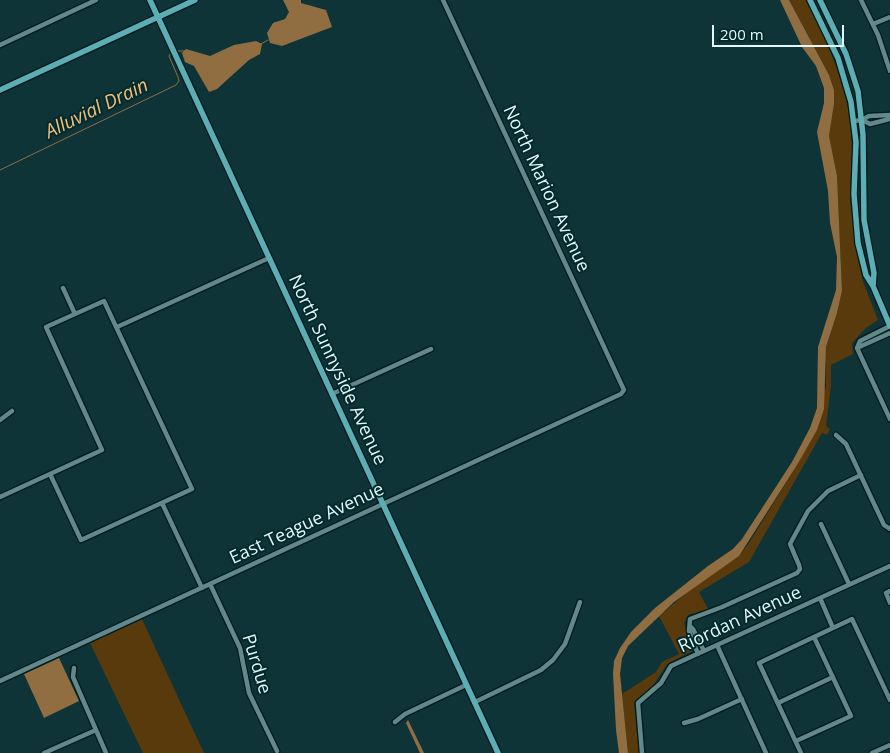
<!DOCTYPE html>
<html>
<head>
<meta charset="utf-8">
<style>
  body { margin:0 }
  #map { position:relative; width:890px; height:753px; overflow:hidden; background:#0e3437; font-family:"Open Sans",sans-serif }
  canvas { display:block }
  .scale { position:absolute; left:712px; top:25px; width:132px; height:22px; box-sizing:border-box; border:2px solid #e4f8f9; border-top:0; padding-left:6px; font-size:15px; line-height:18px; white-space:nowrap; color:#e4f8f9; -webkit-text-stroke:4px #032a2d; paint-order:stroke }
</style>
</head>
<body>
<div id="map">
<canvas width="890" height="753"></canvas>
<div class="scale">200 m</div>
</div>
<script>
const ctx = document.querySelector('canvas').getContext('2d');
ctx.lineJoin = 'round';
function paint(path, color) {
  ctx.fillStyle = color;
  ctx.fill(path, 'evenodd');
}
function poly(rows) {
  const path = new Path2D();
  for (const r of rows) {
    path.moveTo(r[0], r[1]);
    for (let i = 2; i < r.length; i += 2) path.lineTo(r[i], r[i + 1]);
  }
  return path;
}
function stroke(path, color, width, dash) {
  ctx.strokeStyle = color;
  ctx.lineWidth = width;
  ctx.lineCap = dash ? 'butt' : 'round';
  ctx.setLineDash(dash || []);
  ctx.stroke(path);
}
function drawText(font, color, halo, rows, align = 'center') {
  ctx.font = font + ' "Open Sans",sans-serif';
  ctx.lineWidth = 4;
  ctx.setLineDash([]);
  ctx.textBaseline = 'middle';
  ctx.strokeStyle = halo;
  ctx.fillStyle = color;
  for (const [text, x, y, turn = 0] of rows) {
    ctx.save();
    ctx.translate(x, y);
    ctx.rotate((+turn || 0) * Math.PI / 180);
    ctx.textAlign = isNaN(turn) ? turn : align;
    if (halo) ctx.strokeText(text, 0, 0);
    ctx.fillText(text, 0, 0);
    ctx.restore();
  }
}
paint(poly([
  [789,0,806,0,826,41,839,74,850,114,852,150,850,198,855,246,863,282,878,320,866,328,852,343,853,354,831,365,831,386,826,426,830,429,827,435,822,433,749,562,699,592,708,609,688,615,684,623,692,651,667,664,652,687,634,702,639,753,628,753,622,694,656,672,662,662,679,654,659,616,695,586,739,556,749,543,797,465,826,386,826,347,837,313,842,291,837,176,829,136,834,104,834,90,829,75],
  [142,619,189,721,204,753,143,753,90,643]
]), '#583a0d');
paint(poly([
  [283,0,301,0,301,3,326,10,332,27,282,46,270,43,267,33,273,23,285,19,289,12],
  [780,0,789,0,829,75,834,90,834,104,829,136,837,176,842,291,837,313,826,347,824,409,817,430,797,465,739,556,674,602,628,646,622,658,620,674,628,753,619,753,616,730,613,674,614,661,620,648,631,632,655,608,708,566,733,549,742,539,792,462,810,428,817,408,818,347,836,290,837,257,830,223,828,191,817,132,824,103,824,88,816,66,802,47],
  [256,41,262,44,260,54,249,60,217,89,209,92,194,66,185,62,182,53,186,49,210,56,234,45],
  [59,658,79,701,44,718,24,674],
  [408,720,424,753,420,753,406,723]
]), '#906e42');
stroke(poly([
  [261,44,268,40],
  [178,51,184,51],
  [0,170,176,85,179,81,178,77,169,56,170,54]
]), '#906e42', 1);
const minor = poly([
  [861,0,878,35,890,71],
  [873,24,890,17],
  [0,45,96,0],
  [862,120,870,124,890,119],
  [854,121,862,120,869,116,890,115],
  [63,288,75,314],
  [117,327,269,258],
  [857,348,890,419],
  [857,348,860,341,890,326],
  [857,348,890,333],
  [332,394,431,349],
  [0,420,12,411],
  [836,435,846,444,884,525,890,529],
  [0,497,50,474,102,450,46,327,104,301,192,489,81,540,50,474],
  [162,503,202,588],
  [821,524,849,584],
  [210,584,240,648,249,693,277,751],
  [890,591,886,593,890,603],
  [820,598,833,628],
  [690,626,693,629,704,651],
  [717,645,766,753],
  [698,654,689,631,690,619,722,607,797,573,800,569,799,565,790,544,808,511,828,491,861,475],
  [74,668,73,677,106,753],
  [0,681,621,394,624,390,443,0],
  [475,702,541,670,553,660,565,644,580,602],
  [778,703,833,677],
  [395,722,405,714,466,685],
  [684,723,698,719,742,699],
  [796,741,851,716,814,637],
  [44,753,96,730],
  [642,753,638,703,661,683,671,666,890,566],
  [801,753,759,663,852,619,890,700],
  [872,753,890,745]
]);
const major = poly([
  [150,0,498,753],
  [810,0,838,58,851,102,856,142,854,194,858,243,866,275,873,286,890,326],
  [820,0,846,54,858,91,863,135,864,220,874,273,873,286],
  [0,90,195,0]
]);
stroke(minor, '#001a1d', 7);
stroke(major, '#001a1d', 8);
stroke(minor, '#62888b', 4.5);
stroke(major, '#5daeb4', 5.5);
drawText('18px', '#e4f8f9', '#032a2d', [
  ["North Marion Avenue",546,189,65],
  ["North Sunnyside Avenue",337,370,65],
  ["East Teague Avenue",307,524,-25],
  ["Riordan Avenue",740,620,-25],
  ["Purdue",256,664,73]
]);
drawText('italic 19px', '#f3be7a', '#032a2d', [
  ["Alluvial Drain",97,109,-26]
]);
</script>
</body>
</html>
